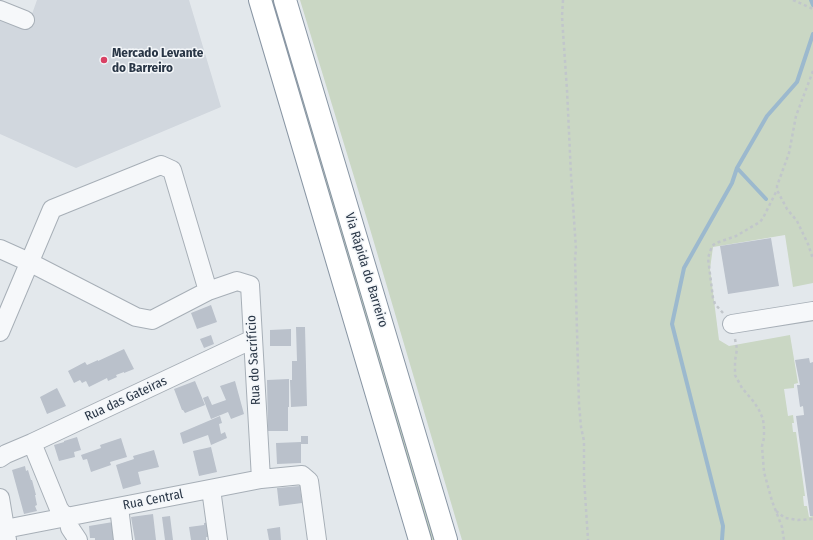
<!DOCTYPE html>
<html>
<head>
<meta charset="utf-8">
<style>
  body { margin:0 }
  canvas { display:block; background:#e3e8ec }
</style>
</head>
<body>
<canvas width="813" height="540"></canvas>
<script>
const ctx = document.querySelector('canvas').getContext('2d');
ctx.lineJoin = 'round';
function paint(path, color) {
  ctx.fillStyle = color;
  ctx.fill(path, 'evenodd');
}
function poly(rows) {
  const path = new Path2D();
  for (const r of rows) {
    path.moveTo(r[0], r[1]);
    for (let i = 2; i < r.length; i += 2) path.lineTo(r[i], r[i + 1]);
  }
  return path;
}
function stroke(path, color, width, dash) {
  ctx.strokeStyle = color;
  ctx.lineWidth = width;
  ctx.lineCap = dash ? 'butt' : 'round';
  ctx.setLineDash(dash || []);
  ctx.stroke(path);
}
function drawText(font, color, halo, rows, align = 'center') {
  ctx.font = font + ' "Fira Sans Condensed",sans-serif';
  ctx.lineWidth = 3;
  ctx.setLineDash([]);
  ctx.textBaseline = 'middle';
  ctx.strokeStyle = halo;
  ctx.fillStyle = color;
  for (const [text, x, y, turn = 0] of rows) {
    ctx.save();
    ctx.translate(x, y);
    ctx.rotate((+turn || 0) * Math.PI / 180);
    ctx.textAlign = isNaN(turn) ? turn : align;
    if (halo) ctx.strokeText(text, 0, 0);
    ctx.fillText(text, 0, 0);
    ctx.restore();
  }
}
paint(poly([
  [37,0,189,0,221,107,76,168,0,134,0,1,32,14]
]), '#d1d7de');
paint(poly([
  [270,0,278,0,439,540,432,540],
  [300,0,813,0,813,283,793,287,785,235,713,247,710,269,719,340,729,346,790,335,798,383,794,384,794,388,784,389,788,416,793,415,794,423,792,423,793,432,796,432,805,496,803,496,804,506,807,506,809,517,813,516,813,540,462,540,370,229]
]), '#cad7c4');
stroke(poly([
  [811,0,813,5],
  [737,168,766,199],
  [722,540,723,526,672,324,684,268,732,183,737,168,767,116,797,82,813,34]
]), '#9cb9ce', 4);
paint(poly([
  [771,238,779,286,728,294,720,246],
  [211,305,217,322,197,329,191,313],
  [296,327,305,327,307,406,291,407,290,380,292,380,292,361,297,361],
  [291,329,291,346,270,346,270,330],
  [211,335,214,344,204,348,200,339],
  [124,349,134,369,124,373,124,372,116,375,117,377,108,381,107,378,89,387,86,381,82,383,80,380,74,383,68,371,85,362,87,365,98,360,98,361],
  [809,358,810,363,813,362,813,516,810,516,796,416,804,415,803,406,800,407,797,385,800,385,795,360],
  [289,379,289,407,288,407,288,431,268,431,267,380],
  [195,381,205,405,185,413,183,410,182,410,174,389],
  [235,381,244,414,231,419,228,412,211,419,203,398,208,396,212,405,226,400,220,386],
  [57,388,66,406,47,414,40,397],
  [220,416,222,423,219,424,221,434,225,432,227,438,211,445,208,435,183,444,180,433],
  [301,436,308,436,308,444,301,444,301,463,277,464,276,443,301,442],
  [77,437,81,450,74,452,75,457,59,461,54,445,64,442,64,441],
  [121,438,127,457,110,462,111,465,91,472,87,459,83,460,81,455,101,448,100,445],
  [211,447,217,472,199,476,193,451],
  [154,450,159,467,138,472,141,484,123,489,116,465,134,459,133,456],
  [25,466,26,471,28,470,31,480,32,480,36,495,35,495,37,505,35,506,37,511,24,514,12,470],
  [300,486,302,503,279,506,277,488],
  [153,514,156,540,135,540,131,517],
  [170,516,173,540,165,540,162,517],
  [113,522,115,540,95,540,95,538,90,538,89,526],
  [210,522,210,537,206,537,206,540,191,540,189,527,204,525,204,523],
  [280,527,281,540,269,540,267,529]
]), '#bac1cb');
const minor = poly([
  [0,10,25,20],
  [0,249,29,262,136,317,152,320,208,291,237,281,250,285,261,479],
  [732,324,813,311],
  [0,332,52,209,161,165,172,170,208,291],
  [32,443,59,509,62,513,68,517,70,528,78,540],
  [0,458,6,454,32,443,253,339],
  [211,489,218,540],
  [0,498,7,540],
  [119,507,123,540],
  [5,529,261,479,302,475,309,481,317,540]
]);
const highway = poly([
  [260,0,420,540],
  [285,0,446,540]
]);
stroke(minor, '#a7afb7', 20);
stroke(highway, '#8996a4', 24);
stroke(poly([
  [563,0,562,16,563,32,567,90,571,175,576,249,575,258,579,404,581,427,584,441,584,478,588,540],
  [793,0,813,9],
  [813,71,796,116,789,153,777,186,777,190,787,209,797,221,808,244,813,259],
  [723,313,715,304,713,298,708,258,712,246,716,243,736,236,760,222,763,218,777,190],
  [735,339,737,349,735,361,735,375,742,388,754,402,759,410,763,419,764,428,764,438,762,446,764,472,772,501,782,527,784,540],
  [776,511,785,518,798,520,813,519]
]), '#c1c6cb', 2.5, [3, 3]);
stroke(minor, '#f6f8fa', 18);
stroke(highway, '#fff', 22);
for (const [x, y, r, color] of [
  [104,60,4,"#d94164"]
]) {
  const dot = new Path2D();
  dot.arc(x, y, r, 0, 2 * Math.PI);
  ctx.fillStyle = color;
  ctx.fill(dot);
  stroke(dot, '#f3f6f9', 1.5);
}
drawText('bold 13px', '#293646', '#f3f6f9', [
  ["Mercado Levante",112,53],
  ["do Barreiro",112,68]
], 'left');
drawText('13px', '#293646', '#f3f6f9', [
  ["Via Rápida do Barreiro",366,270,73],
  ["Rua do Sacrifício",254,360,-93],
  ["Rua das Gateiras",126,399,-25],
  ["Rua Central",153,500,-11]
]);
</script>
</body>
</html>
